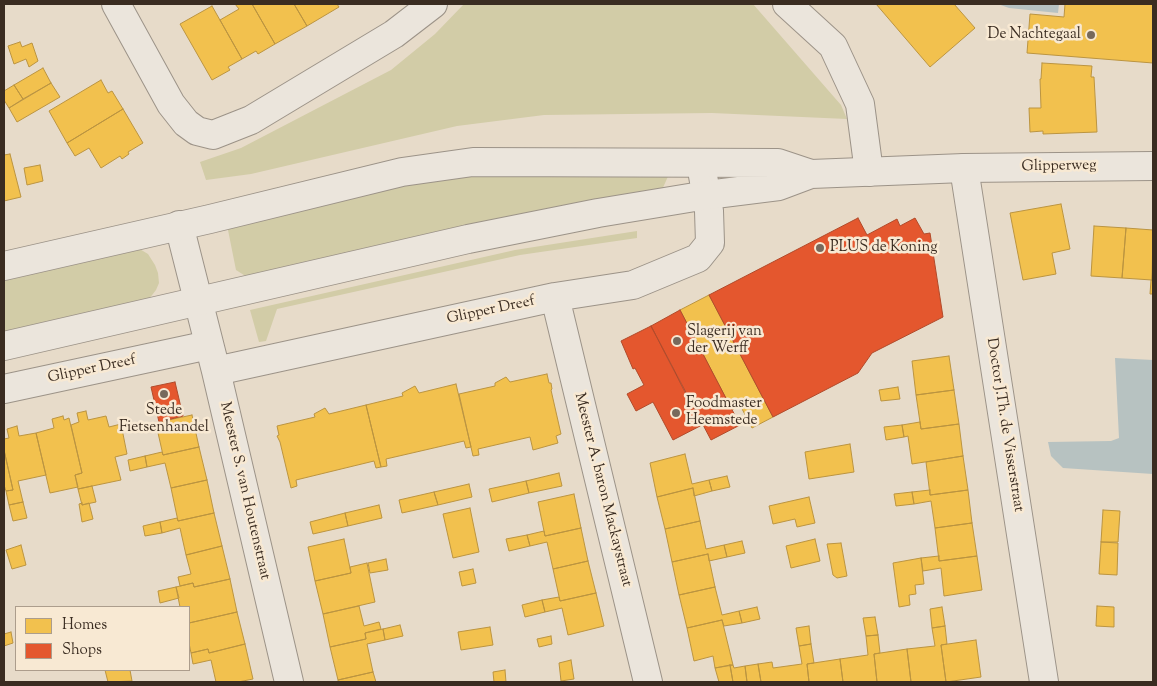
<!DOCTYPE html>
<html>
<head>
<meta charset="utf-8">
<style>
  body { margin:0 }
  #map { position:relative; width:1157px; height:686px; overflow:hidden; background:#e7dbc9; font-family:"Sorts Mill Goudy",serif }
  canvas { display:block }
  .frame { position:absolute; inset:0; border:5px solid #3a2c21; pointer-events:none }
  .legend { position:absolute; left:15px; top:606px; width:175px; height:65px; box-sizing:border-box; background:#f8e9d3; border:1px solid #ac9d8c; margin:0; padding:6px 9px; list-style:none; font-size:15px; color:#3a2c21 }
  .legend li { display:flex; align-items:center; gap:10px; height:25px }
  .legend b { width:25px; border:1px solid #ac9d8c }
</style>
</head>
<body>
<div id="map">
<canvas width="1157" height="686"></canvas>
<div class="frame"></div>
<ul class="legend">
<li><b style="height:14px;background:#f2c14e"></b>Homes</li>
<li><b style="height:14px;background:#e4572e"></b>Shops</li>
</ul>
</div>
<script>
const ctx = document.querySelector('canvas').getContext('2d');
ctx.lineJoin = 'round';
function paint(path, color) {
  ctx.fillStyle = color;
  ctx.fill(path, 'evenodd');
}
function poly(rows) {
  const path = new Path2D();
  for (const r of rows) {
    path.moveTo(r[0], r[1]);
    for (let i = 2; i < r.length; i += 2) path.lineTo(r[i], r[i + 1]);
  }
  return path;
}
function stroke(path, color, width, dash) {
  ctx.strokeStyle = color;
  ctx.lineWidth = width;
  ctx.lineCap = dash ? 'butt' : 'round';
  ctx.setLineDash(dash || []);
  ctx.stroke(path);
}
function drawText(font, color, halo, rows, align = 'center') {
  ctx.font = font + ' "Sorts Mill Goudy",serif';
  ctx.lineWidth = 5;
  ctx.setLineDash([]);
  ctx.textBaseline = 'middle';
  ctx.strokeStyle = halo;
  ctx.fillStyle = color;
  for (const [text, x, y, turn = 0] of rows) {
    ctx.save();
    ctx.translate(x, y);
    ctx.rotate((+turn || 0) * Math.PI / 180);
    ctx.textAlign = isNaN(turn) ? turn : align;
    if (halo) ctx.strokeText(text, 0, 0);
    ctx.fillText(text, 0, 0);
    ctx.restore();
  }
}
paint(poly([
  [464,4,753,4,841,105,847,119,712,113,544,115,457,126,251,174,206,180,200,162,241,148,391,70,435,34],
  [669,174,662,190,247,277,236,270,227,225,445,176],
  [637,231,637,238,520,255,277,309,266,341,259,342,250,310,515,250],
  [138,248,148,254,155,265,158,273,159,283,156,290,149,299,4,340,4,277]
]), '#d2cca7');
paint(poly([
  [998,4,1059,4,1058,13,1009,8],
  [1115,358,1153,360,1153,474,1063,468,1051,456,1048,442,1111,441,1119,438]
]), '#b7c2c1');
const homes = poly([
  [235,4,252,4,275,44,258,54,256,51,242,59,220,20,239,9,235,4],
  [252,4,294,4,307,26,275,44,252,4],
  [294,4,337,4,339,7,307,26,294,4],
  [876,4,954,4,975,28,930,67,876,4],
  [1065,4,1153,4,1153,63,1027,53,1030,14,1064,17,1065,4],
  [212,6,242,59,228,67,230,70,212,80,180,24,212,6],
  [20,42,22,47,32,43,38,61,29,67,26,59,14,64,8,46,20,42],
  [1042,63,1092,66,1091,77,1094,77,1097,132,1043,134,1043,131,1030,132,1029,108,1041,108,1040,79,1041,79,1042,63],
  [43,68,51,83,23,99,14,85,43,68],
  [101,80,108,93,112,91,123,109,67,143,49,111,101,80],
  [51,83,60,97,17,122,9,108,51,83],
  [14,85,23,99,9,108,4,100,4,91,14,85],
  [123,109,143,143,128,152,129,154,122,159,120,156,101,168,89,148,75,156,67,143,123,109],
  [10,154,21,197,4,201,4,155,10,154],
  [40,165,43,181,27,185,24,168,40,165],
  [1061,204,1070,249,1052,253,1056,274,1023,280,1010,213,1061,204],
  [1094,226,1126,228,1122,278,1091,276,1094,226],
  [1126,228,1153,230,1152,280,1122,278,1126,228],
  [1153,266,1153,294,1150,294,1151,280,1152,280,1153,266],
  [709,295,773,417,752,428,740,405,732,410,680,310,709,295],
  [949,356,954,390,916,395,912,361,949,356],
  [547,374,549,383,551,383,552,389,551,390,561,434,556,436,558,443,533,450,530,437,478,449,479,455,473,456,459,394,495,386,495,383,506,377,510,382,547,374],
  [456,384,471,447,466,448,464,441,386,459,387,466,381,467,366,405,403,396,402,393,415,386,419,393,456,384],
  [898,387,900,399,881,401,879,390,898,387],
  [954,390,959,424,921,429,916,395,954,390],
  [366,405,381,467,376,468,374,461,296,480,297,486,291,488,280,442,277,436,279,435,277,426,315,417,314,414,325,408,329,414,366,405],
  [86,411,88,420,106,416,109,427,121,424,127,454,115,457,121,480,78,489,75,475,82,473,71,425,79,422,77,413,86,411],
  [192,415,199,447,163,455,156,424,159,423,159,422,192,415],
  [63,416,64,420,69,418,82,473,75,475,78,487,50,493,36,433,54,428,52,419,63,416],
  [920,422,921,429,959,424,963,456,912,464,908,436,904,437,902,425,920,422],
  [902,425,904,437,886,440,884,427,902,425],
  [17,426,19,436,36,433,46,475,18,481,23,502,9,505,6,491,13,490,4,450,4,439,9,438,7,429,17,426],
  [850,444,854,472,809,479,805,452,850,444],
  [199,447,207,480,171,488,165,463,147,467,145,456,162,452,163,455,199,447],
  [4,450,13,490,6,491,4,485,4,450],
  [685,454,692,484,709,480,712,491,694,496,693,488,657,497,650,463,685,454],
  [145,456,147,467,130,471,128,460,145,456],
  [963,456,968,490,930,495,926,462,963,456],
  [559,473,562,486,529,493,526,481,559,473],
  [727,476,730,487,712,491,709,480,727,476],
  [207,480,214,513,178,521,171,488,207,480],
  [526,481,529,493,492,502,489,489,526,481],
  [469,484,472,497,438,505,434,492,469,484],
  [92,486,96,502,82,505,78,489,92,486],
  [693,488,700,521,665,529,657,497,693,488],
  [930,490,930,495,968,490,972,523,935,528,931,501,914,504,912,492,930,490],
  [434,492,438,505,402,513,399,500,434,492],
  [912,492,914,504,896,506,894,494,912,492],
  [574,494,581,528,545,536,538,502,574,494],
  [809,497,815,523,797,527,795,519,773,524,769,506,809,497],
  [23,502,27,518,13,521,9,505,23,502],
  [82,503,82,505,89,503,93,519,82,522,79,504,82,503],
  [379,505,382,518,348,526,345,513,379,505],
  [470,508,479,552,453,558,443,514,470,508],
  [1103,510,1120,511,1118,542,1101,542,1103,510],
  [214,513,222,546,186,555,180,528,162,533,160,522,177,518,178,521,214,513],
  [345,513,348,526,313,534,310,522,345,513],
  [700,521,706,549,724,545,727,557,709,561,708,554,672,562,665,529,700,521],
  [160,522,162,533,145,536,143,526,160,522],
  [972,523,977,556,939,561,935,528,972,523],
  [581,528,588,561,553,569,547,542,530,546,527,535,544,531,545,536,581,528],
  [527,535,530,546,509,551,506,539,527,535],
  [344,539,351,573,315,581,308,547,344,539],
  [815,539,820,561,791,568,786,546,815,539],
  [742,541,745,553,727,557,724,545,742,541],
  [1101,542,1118,543,1117,575,1099,574,1101,542],
  [841,543,847,576,837,578,833,575,827,544,841,543],
  [21,545,26,565,12,569,6,550,21,545],
  [222,546,230,579,194,587,193,583,180,586,178,577,191,574,186,555,222,546],
  [708,554,715,587,679,595,672,562,708,554],
  [939,556,939,561,977,556,982,590,944,596,941,568,923,571,921,558,939,556],
  [921,558,924,584,915,585,916,594,909,595,910,605,899,607,893,563,921,558],
  [386,559,388,570,370,573,368,563,386,559],
  [588,561,596,593,560,601,553,569,588,561],
  [367,563,375,602,323,614,315,581,351,573,350,567,367,563],
  [473,569,476,583,462,586,459,572,473,569],
  [230,579,237,612,189,623,189,607,180,607,176,587,193,583,194,587,230,579],
  [176,587,179,598,160,603,158,591,176,587],
  [715,587,722,615,739,611,742,623,724,626,722,620,687,628,679,595,715,587],
  [596,593,604,626,568,635,562,608,545,612,542,600,559,597,560,601,596,593],
  [542,600,545,612,525,617,522,605,542,600],
  [359,606,364,626,379,622,381,629,365,633,366,639,330,647,323,614,359,606],
  [1097,606,1114,607,1114,627,1096,626,1097,606],
  [757,607,760,619,742,623,739,611,757,607],
  [942,607,945,626,932,628,930,609,942,607],
  [237,612,245,644,209,653,208,649,191,653,189,643,189,623,237,612],
  [875,617,878,635,866,636,863,618,875,617],
  [722,620,733,665,715,668,713,656,694,661,687,628,722,620],
  [400,625,403,636,385,640,383,629,400,625],
  [809,626,811,644,799,646,796,628,809,626],
  [945,626,947,644,941,645,946,682,911,682,907,649,935,646,932,628,945,626],
  [490,627,493,645,461,650,458,632,490,627],
  [383,629,385,640,367,644,373,672,338,680,330,647,366,639,365,633,383,629],
  [11,632,13,643,4,646,4,634,11,632],
  [878,635,880,653,874,654,877,682,843,682,840,659,868,655,866,636,878,635],
  [551,636,552,644,539,647,537,639,551,636],
  [976,640,981,677,946,682,941,645,976,640],
  [245,644,253,679,238,682,216,682,211,660,193,664,191,653,208,649,209,653,245,644],
  [811,644,814,663,807,664,809,682,761,682,758,664,772,662,773,668,802,664,799,646,811,644],
  [907,649,911,682,877,682,874,654,907,649],
  [840,659,843,682,809,682,807,664,840,659],
  [571,660,574,679,561,681,559,663,571,660],
  [758,664,761,682,747,682,745,666,758,664],
  [730,665,733,682,719,682,715,668,730,665],
  [730,665,733,665,734,668,745,666,747,682,733,682,730,665],
  [105,670,130,670,132,681,108,682,105,670],
  [505,670,506,682,494,682,493,672,505,670],
  [373,672,376,682,338,682,338,680,373,672]
]);
paint(homes, '#f2c14e');
stroke(homes, '#bb9440', 1);
const shops = poly([
  [858,218,867,235,897,219,900,226,915,218,924,234,930,233,943,317,872,353,858,373,773,417,709,295,858,218],
  [680,310,740,425,711,440,651,326,680,310],
  [651,326,702,425,673,440,653,402,636,411,627,394,644,385,635,368,633,369,621,341,651,326],
  [175,382,183,416,159,422,151,387,175,382]
]);
paint(shops, '#e4572e');
stroke(shops, '#b14a2a', 1);
const minor = poly([
  [116,4,171,104,186,123,197,131,213,135,251,120,394,34,433,4],
  [787,4,833,46,860,104,869,172],
  [964,168,1044,682],
  [179,225,216,371,289,682],
  [555,297,648,682],
  [216,371,555,297,633,285,698,258,710,243,709,211,701,164],
  [4,389,209,345]
]);
const tertiary = poly([
  [4,266,210,219,402,172,473,162,778,163,811,174],
  [4,346,468,239,598,213,707,195,779,186,811,174,964,168,1153,166]
]);
stroke(minor, '#9c9388', 30);
stroke(tertiary, '#9c9388', 30);
stroke(minor, '#ebe5dc', 28);
stroke(tertiary, '#ebe5dc', 28);
for (const [x, y, r, color] of [
  [1091,35,5,"#77695c"],
  [820,248,5,"#77695c"],
  [677,341,5,"#77695c"],
  [164,394,5,"#77695c"],
  [676,413,5,"#77695c"]
]) {
  const dot = new Path2D();
  dot.arc(x, y, r, 0, 2 * Math.PI);
  ctx.fillStyle = color;
  ctx.fill(dot);
  stroke(dot, '#f8e9d3', 2);
}
drawText('15px', '#3a2c21', '#f8e9d3', [
  ["De Nachtegaal",1081,35,"right"],
  ["PLUS de Koning",830,248],
  ["Slagerij van",687,332],
  ["der Werff",687,349],
  ["Foodmaster",686,404],
  ["Heemstede",686,421],
  ["Stede",164,411,"center"],
  ["Fietsenhandel",164,428,"center"]
], 'left');
drawText('15px', '#3a2c21', '#f8e9d3', [
  ["Glipperweg",1059,167,-1],
  ["Glipper Dreef",491,311,-12],
  ["Glipper Dreef",92,370,-12],
  ["Doctor J.Th. de Visserstraat",1004,425,81],
  ["Meester A. baron Mackaystraat",602,490,76],
  ["Meester S. van Houtenstraat",244,491,77]
]);
</script>
</body>
</html>
